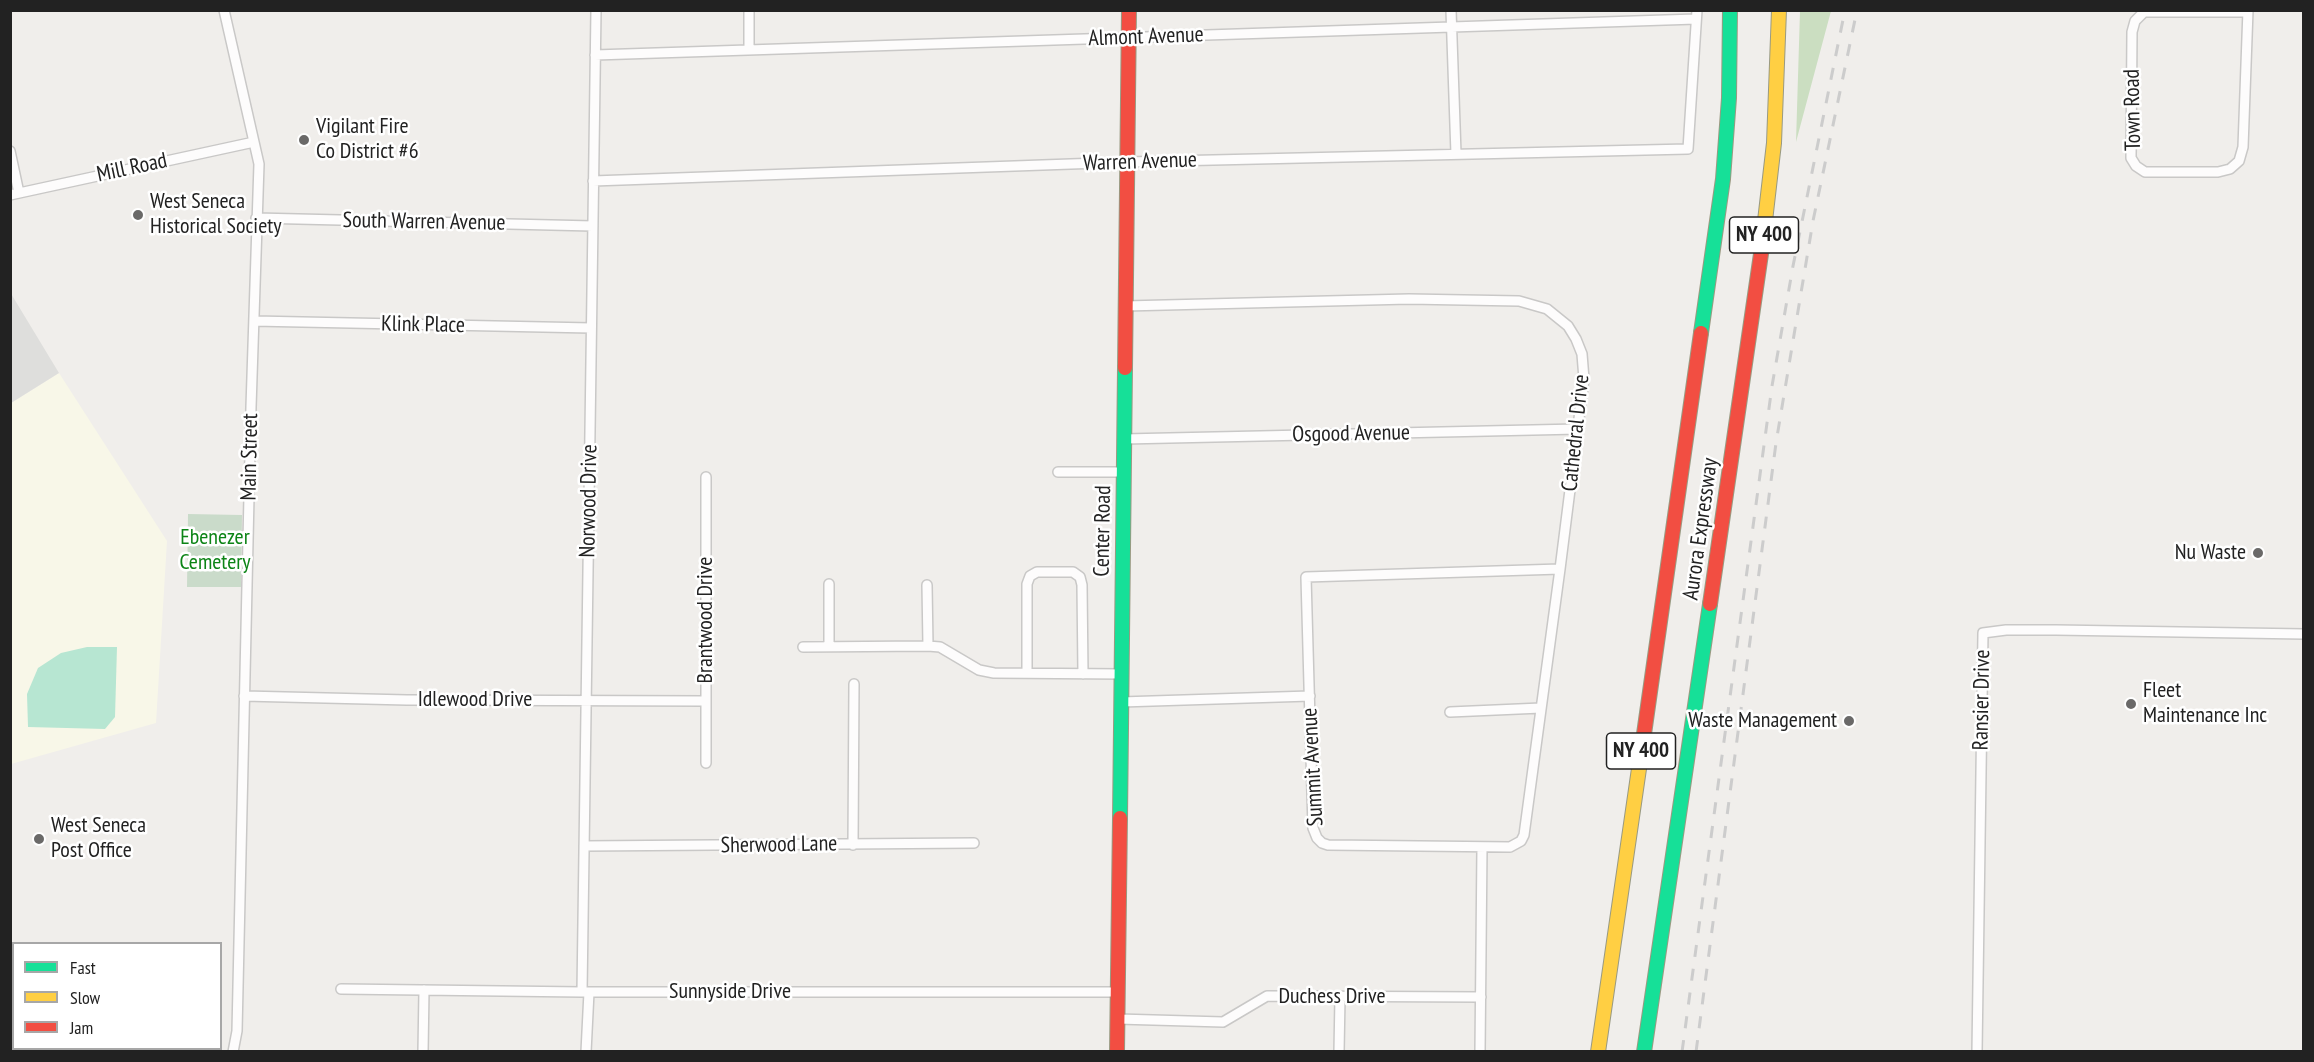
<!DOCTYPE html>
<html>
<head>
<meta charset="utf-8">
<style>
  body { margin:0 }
  #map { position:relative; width:2314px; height:1062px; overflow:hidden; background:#f0eeeb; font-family:"PT Sans Narrow",sans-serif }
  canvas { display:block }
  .frame { position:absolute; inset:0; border:12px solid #222; pointer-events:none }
  .legend { position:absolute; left:12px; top:942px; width:210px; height:108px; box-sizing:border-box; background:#fff; border:2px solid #a7a7a7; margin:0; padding:8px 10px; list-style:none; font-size:18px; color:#222 }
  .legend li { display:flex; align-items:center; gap:12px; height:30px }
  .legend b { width:30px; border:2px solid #a7a7a7 }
</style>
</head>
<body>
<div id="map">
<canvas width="2314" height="1062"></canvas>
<div class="frame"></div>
<ul class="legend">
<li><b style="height:8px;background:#16e098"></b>Fast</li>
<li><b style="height:8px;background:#ffcf43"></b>Slow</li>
<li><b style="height:8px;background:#f24e42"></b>Jam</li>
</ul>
</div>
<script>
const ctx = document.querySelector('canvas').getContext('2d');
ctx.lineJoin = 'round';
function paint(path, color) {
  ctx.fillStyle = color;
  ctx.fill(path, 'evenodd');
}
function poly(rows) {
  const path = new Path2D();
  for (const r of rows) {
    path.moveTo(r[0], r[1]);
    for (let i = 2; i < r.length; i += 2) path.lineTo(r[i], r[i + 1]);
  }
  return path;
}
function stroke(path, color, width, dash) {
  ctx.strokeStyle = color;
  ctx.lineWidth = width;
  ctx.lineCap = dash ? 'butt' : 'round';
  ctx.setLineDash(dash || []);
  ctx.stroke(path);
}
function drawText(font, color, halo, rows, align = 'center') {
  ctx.font = font + ' "PT Sans Narrow",sans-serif';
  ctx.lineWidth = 5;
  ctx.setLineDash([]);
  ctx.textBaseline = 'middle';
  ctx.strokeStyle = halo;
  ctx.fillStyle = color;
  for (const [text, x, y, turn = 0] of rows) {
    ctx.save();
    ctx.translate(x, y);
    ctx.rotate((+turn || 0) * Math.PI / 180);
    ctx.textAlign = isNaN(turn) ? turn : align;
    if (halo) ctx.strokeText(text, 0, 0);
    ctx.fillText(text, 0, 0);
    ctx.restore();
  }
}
paint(poly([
  [59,373,167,541,156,723,11,764,11,403]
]), '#f8f7e8');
paint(poly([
  [10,292,59,373,11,403,10,403]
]), '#dededc');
paint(poly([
  [1800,10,1831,11,1796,142,1800,11]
]), '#cbdec1');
paint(poly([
  [188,514,242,515,241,587,187,587]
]), '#cadbca');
paint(poly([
  [87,647,117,647,115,717,105,729,28,727,27,694,38,668,61,653]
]), '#b7e6d2');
const street = poly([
  [224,10,259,164,251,407,237,1031,233,1052],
  [1451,10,1456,154],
  [2248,12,2144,12,2135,21,2132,32,2131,158,2136,166,2145,172,2218,172,2230,169,2239,161,2243,147,2248,10],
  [749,50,749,10],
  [595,55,1696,19],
  [10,151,19,193],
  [593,181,1127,162,1688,149,1697,10],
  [10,195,254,142],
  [256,218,593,226],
  [1125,306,1409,299,1519,301,1547,309,1568,326,1576,339,1582,354,1584,379,1560,569,1524,835,1521,841,1510,847,1328,845,1322,843,1317,838,1313,828,1306,577,1560,569],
  [254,321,591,328],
  [1124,439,1578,429],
  [1058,472,1124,472],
  [829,584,829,647],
  [927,585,928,646],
  [803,647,928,646,940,647,979,670,994,673,1122,674],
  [1027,673,1027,584,1030,576,1037,572,1073,572,1080,577,1082,585,1083,674],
  [244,696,407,700,705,701],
  [1121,702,1310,696],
  [1450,712,1541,708],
  [706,763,706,477],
  [853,845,854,684],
  [584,846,974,843],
  [341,989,582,992,1118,992],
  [582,992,596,10],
  [1118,1019,1223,1022,1267,996,1481,997],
  [423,1052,424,990],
  [586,1052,589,992],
  [1339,1052,1340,997],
  [1480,1052,1482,847],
  [1977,1052,1983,633,2006,630,2056,630,2304,634]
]);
const fast = poly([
  [1701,333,1723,179,1729,98,1730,10],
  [1120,818,1125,368],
  [1644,1052,1710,604]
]);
const slow = poly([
  [1762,247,1774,143,1779,10],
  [1598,1052,1643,741]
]);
const jam = poly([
  [1125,368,1129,10],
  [1710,604,1762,247],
  [1643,741,1701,333],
  [1117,1052,1120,818]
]);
stroke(street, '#c9c8c7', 12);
stroke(fast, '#999a82', 16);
stroke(slow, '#999a82', 16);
stroke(jam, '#999a82', 16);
stroke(street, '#fdfcfc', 9);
stroke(fast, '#16e098', 14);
stroke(slow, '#ffcf43', 14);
stroke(jam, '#f24e42', 14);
stroke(poly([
  [1682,1052,1772,386,1793,266,1845,10],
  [1696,1052,1776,443,1813,221,1857,10]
]), '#ccc', 3, [12, 12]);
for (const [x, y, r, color] of [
  [304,140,6,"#6a6968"],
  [138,215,6,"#6a6968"],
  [2258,553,6,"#6a6968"],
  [2131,704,6,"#6a6968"],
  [1849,721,6,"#6a6968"],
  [39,839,6,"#6a6968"]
]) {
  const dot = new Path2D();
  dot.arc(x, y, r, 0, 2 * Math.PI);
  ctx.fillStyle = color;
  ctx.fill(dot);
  stroke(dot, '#fff', 2);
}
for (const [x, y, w] of [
  [1764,235,69],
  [1641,751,69]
]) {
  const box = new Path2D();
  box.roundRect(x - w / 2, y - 18, w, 36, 4.5);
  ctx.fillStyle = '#fff';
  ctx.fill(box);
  stroke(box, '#222', 1.5);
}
drawText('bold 21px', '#222', null, [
  ["NY 400",1764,235],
  ["NY 400",1641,751]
]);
drawText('22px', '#222', '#fff', [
  ["Almont Avenue",1146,37,-2],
  ["Town Road",2133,110,-91],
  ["Warren Avenue",1140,162,-2],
  ["Mill Road",132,168,-12],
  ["South Warren Avenue",424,222,1],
  ["Klink Place",423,325,1],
  ["Cathedral Drive",1576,433,-84],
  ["Osgood Avenue",1351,434,-1],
  ["Main Street",250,457,-89],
  ["Norwood Drive",589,501,-89],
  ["Aurora Expressway",1701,529,-82],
  ["Center Road",1103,531,-89],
  ["Brantwood Drive",706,620,-90],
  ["Idlewood Drive",475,700],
  ["Ransier Drive",1982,700,-89],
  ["Summit Avenue",1313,767,-93],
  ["Sherwood Lane",779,845,-1],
  ["Sunnyside Drive",730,992],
  ["Duchess Drive",1332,997]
]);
drawText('22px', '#222', '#fff', [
  ["Vigilant Fire",316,127],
  ["Co District #6",316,152],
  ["West Seneca",150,202],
  ["Historical Society",150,227],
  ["Nu Waste",2246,553,"right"],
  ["Fleet",2143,691],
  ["Maintenance Inc",2143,716],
  ["Waste Management",1837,721,"right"],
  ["West Seneca",51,826],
  ["Post Office",51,851]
], 'left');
drawText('22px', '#0c8416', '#fff', [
  ["Ebenezer",215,538],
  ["Cemetery",215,563]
]);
</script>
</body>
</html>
